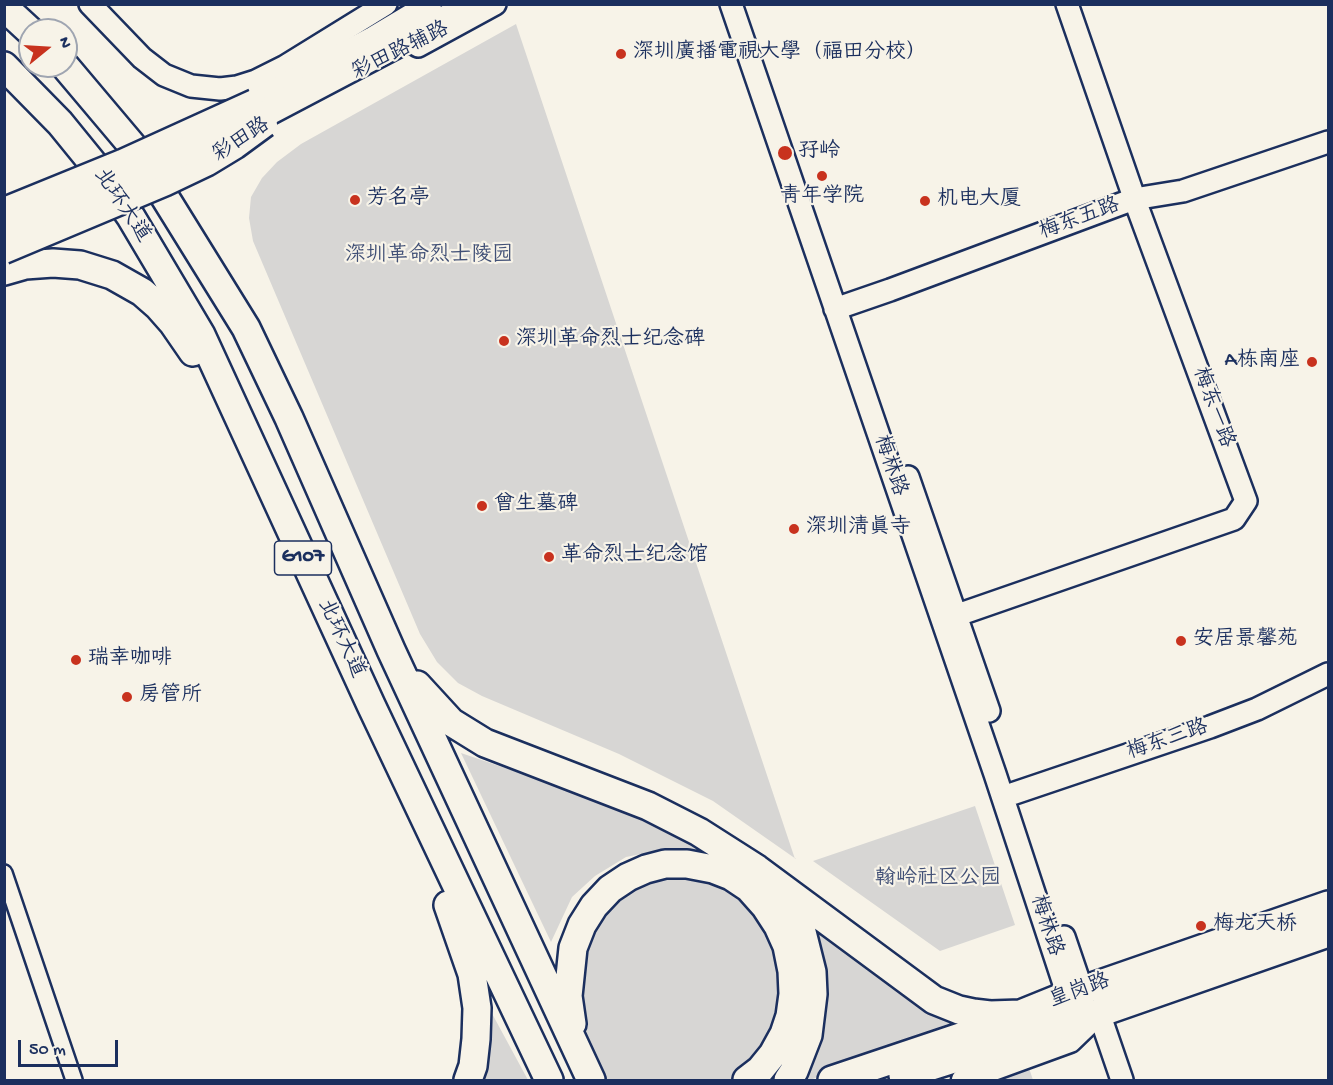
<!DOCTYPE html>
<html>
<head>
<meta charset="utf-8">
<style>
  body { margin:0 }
  #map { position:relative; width:1333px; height:1085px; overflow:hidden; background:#f7f3e8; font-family:"Gochi Hand",sans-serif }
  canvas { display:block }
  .frame { position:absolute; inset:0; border:6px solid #1b2f5e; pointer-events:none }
  .north { position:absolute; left:18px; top:18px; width:60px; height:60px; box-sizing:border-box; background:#f7f3e8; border:2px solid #9fa5b1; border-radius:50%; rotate:72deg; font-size:16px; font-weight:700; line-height:24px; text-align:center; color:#1b2f5e }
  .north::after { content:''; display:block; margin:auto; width:21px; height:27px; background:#c8321e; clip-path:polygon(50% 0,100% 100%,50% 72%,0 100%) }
  .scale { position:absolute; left:18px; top:1040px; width:100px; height:27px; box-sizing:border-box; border:3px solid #1b2f5e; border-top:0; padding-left:8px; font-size:18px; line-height:21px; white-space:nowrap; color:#1b2f5e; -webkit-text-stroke:4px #f7f3e8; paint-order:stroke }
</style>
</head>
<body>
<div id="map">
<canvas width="1333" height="1085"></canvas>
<div class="frame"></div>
<div class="north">N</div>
<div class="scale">50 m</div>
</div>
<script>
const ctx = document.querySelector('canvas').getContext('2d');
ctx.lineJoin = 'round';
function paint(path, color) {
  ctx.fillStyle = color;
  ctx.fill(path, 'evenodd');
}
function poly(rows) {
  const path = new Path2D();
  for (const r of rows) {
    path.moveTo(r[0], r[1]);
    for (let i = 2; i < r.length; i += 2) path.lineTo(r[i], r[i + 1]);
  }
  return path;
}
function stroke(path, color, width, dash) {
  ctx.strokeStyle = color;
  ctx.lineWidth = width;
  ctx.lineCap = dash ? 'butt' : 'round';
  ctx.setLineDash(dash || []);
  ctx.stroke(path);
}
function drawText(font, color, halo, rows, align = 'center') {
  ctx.font = font + ' "Gochi Hand","LXGW WenKai TC",sans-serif';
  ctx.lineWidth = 4.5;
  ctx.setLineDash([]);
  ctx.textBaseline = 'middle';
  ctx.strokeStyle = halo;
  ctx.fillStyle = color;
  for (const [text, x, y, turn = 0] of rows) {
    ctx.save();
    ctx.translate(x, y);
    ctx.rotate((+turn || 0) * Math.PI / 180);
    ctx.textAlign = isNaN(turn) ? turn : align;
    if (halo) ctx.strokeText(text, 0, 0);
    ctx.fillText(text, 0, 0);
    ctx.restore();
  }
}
paint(poly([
  [516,24,795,859,796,859,713,801,619,754,482,696,458,683,437,662,420,634,253,241,249,218,251,197,262,178,277,162,301,144],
  [461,753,558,786,628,814,707,851,661,850,626,857,595,876,572,897,551,942],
  [975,806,1015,925,940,951,813,861],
  [677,873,735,889,771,931,783,990,773,1035,736,1080,604,1080,581,1031,580,944,624,889],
  [811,921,967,1019,810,1080,804,1080,821,1042,825,1027,828,993,824,956],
  [489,1008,528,1080,481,1080],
  [1029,1068,1033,1080,998,1080]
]), '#d7d6d4');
const street = poly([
  [4,873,74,1080]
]);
const secondary = poly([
  [90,4,142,58,164,75,191,86,220,89,237,87,256,81,284,67,386,4],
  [731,4,995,774,1068,996],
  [418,46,495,4],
  [835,309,890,290,1134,199,1183,191,1328,142],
  [908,477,989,711],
  [946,619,1234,519,1246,501,1137,206,1067,4],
  [1003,797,1210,727,1257,709,1328,674],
  [1064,937,1082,990],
  [1099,1013,1122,1080]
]);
const primary = poly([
  [419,33,467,4],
  [254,101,373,38,430,4],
  [963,1080,1070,1041,1099,1013]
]);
const highway = poly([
  [4,7,30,31],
  [4,66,60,123,95,166,131,217,201,335,371,705,549,1080],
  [65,66,135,149,246,328,289,418,391,650,591,1080],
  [261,115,432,25],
  [4,271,25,265,53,263,80,265,112,275,142,292,158,306,173,323,193,352],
  [417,685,451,722,485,743,648,806,699,832,757,869,934,1000,959,1010,973,1013,990,1015,1021,1014],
  [781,897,802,932,812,972,813,994,808,1035,794,1071,788,1080],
  [448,905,472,974,477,1008,476,1039,473,1066,468,1080],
  [572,1024,568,996,573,948,582,925,594,906,610,889,628,877,646,869,665,864,687,864,713,869,731,876,749,888,765,906,778,926,787,946,792,971,793,994,790,1016,784,1034,773,1054,760,1070,747,1080],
  [903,1075,1099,1013,1328,933],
  [832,1080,981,1030,1060,998,1328,905]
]);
stroke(street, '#1b2f5e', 20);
stroke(secondary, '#1b2f5e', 26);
stroke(primary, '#1b2f5e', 27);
stroke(highway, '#1b2f5e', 32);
stroke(street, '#f7f3e8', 15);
stroke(secondary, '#f7f3e8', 21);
stroke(primary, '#f7f3e8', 22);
stroke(highway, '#f7f3e8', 27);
const primaryBridge = poly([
  [4,209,122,161,254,101],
  [4,252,166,184,208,164,236,147,266,125]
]);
const highwayBridge = poly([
  [4,227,64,204,187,150,261,115]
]);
stroke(primaryBridge, '#1b2f5e', 27, []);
stroke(highwayBridge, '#1b2f5e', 32, []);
stroke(primaryBridge, '#f7f3e8', 22);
stroke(highwayBridge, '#f7f3e8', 27);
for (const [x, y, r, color] of [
  [621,54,6,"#c8321e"],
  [785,153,8,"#c8321e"],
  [822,176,6,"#c8321e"],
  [355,200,6,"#c8321e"],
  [925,201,6,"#c8321e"],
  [504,341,6,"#c8321e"],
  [1312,362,6,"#c8321e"],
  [482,506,6,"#c8321e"],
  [794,529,6,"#c8321e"],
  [549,557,6,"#c8321e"],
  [1181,641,6,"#c8321e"],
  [76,660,6,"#c8321e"],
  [127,697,6,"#c8321e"],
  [1201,926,6,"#c8321e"]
]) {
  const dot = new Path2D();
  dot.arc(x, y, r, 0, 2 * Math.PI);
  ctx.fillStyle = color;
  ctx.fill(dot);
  stroke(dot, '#f7f3e8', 2);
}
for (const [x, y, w] of [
  [303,558,57]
]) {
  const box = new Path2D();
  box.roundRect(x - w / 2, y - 17, w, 34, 4.5);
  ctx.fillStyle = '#f7f3e8';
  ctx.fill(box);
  stroke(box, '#1b2f5e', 1.5);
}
drawText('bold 20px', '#1b2f5e', null, [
  ["G107",303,558]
]);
drawText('21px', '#1b2f5e', '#f7f3e8', [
  ["彩田路辅路",401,52,-26],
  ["彩田路",242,141,-33],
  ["北环大道",121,206,56],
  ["梅东五路",1080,220,-20],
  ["梅东一路",1212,408,70],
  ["梅林路",889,466,71],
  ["北环大道",340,639,65],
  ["梅东三路",1168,741,-19],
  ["梅林路",1045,926,72],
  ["皇岗路",1080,992,-20]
]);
drawText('21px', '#1b2f5e', '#f7f3e8', [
  ["深圳廣播電視大學（福田分校）",633,54],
  ["孖岭",798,153],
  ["青年学院",822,198,"center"],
  ["芳名亭",367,200],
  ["机电大厦",937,201],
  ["深圳革命烈士纪念碑",516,341],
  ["A栋南座",1300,362,"right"],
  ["曾生墓碑",494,506],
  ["深圳清真寺",806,529],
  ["革命烈士纪念馆",561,557],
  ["安居景馨苑",1193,641],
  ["瑞幸咖啡",88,660],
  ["房管所",139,697],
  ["梅龙天桥",1213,926]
], 'left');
drawText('21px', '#415076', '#f7f3e8', [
  ["深圳革命烈士陵园",429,257],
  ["翰岭社区公园",938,880]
]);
</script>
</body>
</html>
